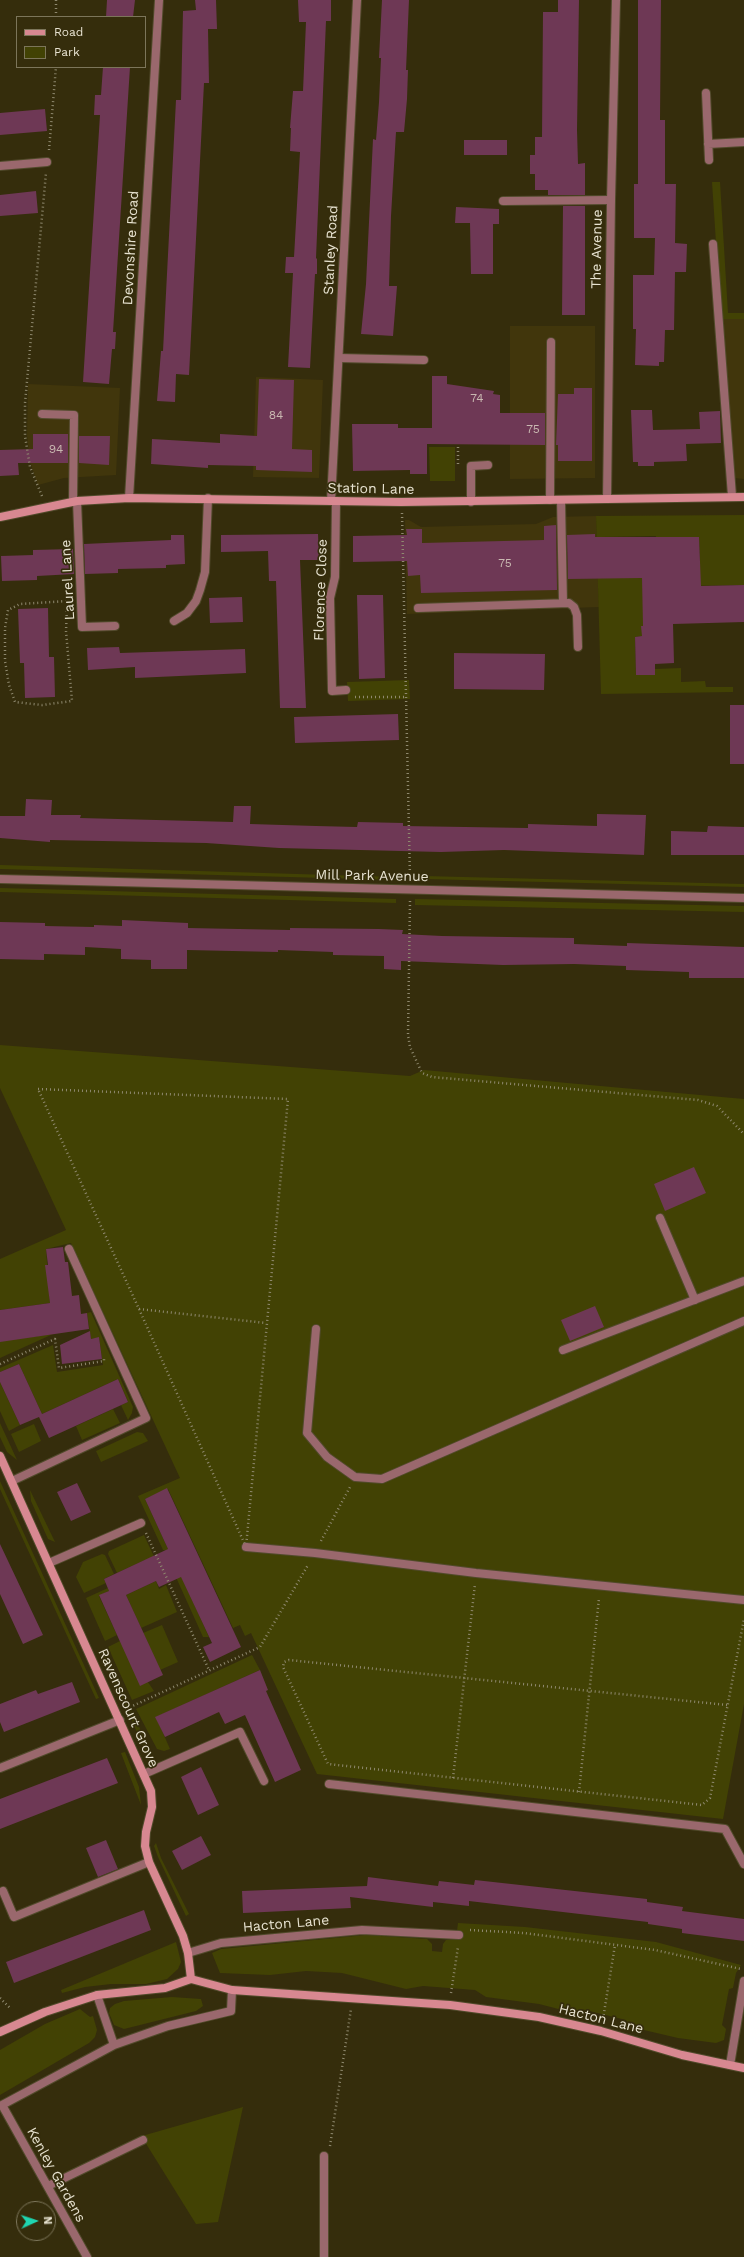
<!DOCTYPE html>
<html>
<head>
<meta charset="utf-8">
<style>
  body { margin:0 }
  #map { position:relative; width:744px; height:2257px; overflow:hidden; background:#352d0c; font-family:"Work Sans",sans-serif }
  canvas { display:block }
  .legend { position:absolute; left:16px; top:16px; width:130px; height:52px; box-sizing:border-box; background:#352d0c; border:1px solid #7c755a; margin:0; padding:5px 7px; list-style:none; font-size:12px; color:#e7e2d0 }
  .legend li { display:flex; align-items:center; gap:8px; height:20px }
  .legend b { width:20px; border:1px solid #7c755a }
  .north { position:absolute; left:16px; top:2201px; width:40px; height:40px; box-sizing:border-box; background:#352d0c; border:1px solid #7c755a; border-radius:50%; rotate:87deg; font-size:11px; font-weight:700; line-height:16px; text-align:center; color:#e7e2d0 }
  .north::after { content:''; display:block; margin:auto; width:14px; height:18px; background:#1fd5b0; clip-path:polygon(50% 0,100% 100%,50% 72%,0 100%) }
</style>
</head>
<body>
<div id="map">
<canvas width="744" height="2257"></canvas>
<ul class="legend">
<li><b style="height:5px;background:#d88891"></b>Road</li>
<li><b style="height:11px;background:#424204"></b>Park</li>
</ul>
<div class="north">N</div>
</div>
<script>
const ctx = document.querySelector('canvas').getContext('2d');
ctx.lineJoin = 'round';
function paint(path, color) {
  ctx.fillStyle = color;
  ctx.fill(path, 'evenodd');
}
function poly(rows) {
  const path = new Path2D();
  for (const r of rows) {
    path.moveTo(r[0], r[1]);
    for (let i = 2; i < r.length; i += 2) path.lineTo(r[i], r[i + 1]);
  }
  return path;
}
function stroke(path, color, width, dash) {
  ctx.strokeStyle = color;
  ctx.lineWidth = width;
  ctx.lineCap = dash ? 'butt' : 'round';
  ctx.setLineDash(dash || []);
  ctx.stroke(path);
}
function drawText(font, color, halo, rows, align = 'center') {
  ctx.font = font + ' "Work Sans",sans-serif';
  ctx.lineWidth = 3.5;
  ctx.setLineDash([]);
  ctx.textBaseline = 'middle';
  ctx.strokeStyle = halo;
  ctx.fillStyle = color;
  for (const [text, x, y, turn = 0] of rows) {
    ctx.save();
    ctx.translate(x, y);
    ctx.rotate((+turn || 0) * Math.PI / 180);
    ctx.textAlign = isNaN(turn) ? turn : align;
    if (halo) ctx.strokeText(text, 0, 0);
    ctx.fillText(text, 0, 0);
    ctx.restore();
  }
}
paint(poly([
  [721,319,744,319,744,479,735,478],
  [510,326,595,326,595,478,510,479],
  [256,377,323,380,319,478,253,477],
  [28,384,120,388,116,475,64,478,38,485,30,462,27,435],
  [596,516,599,607,407,614,405,520,409,520,421,527,536,524,553,517]
]), '#41360c');
paint(poly([
  [712,182,720,182,728,313,744,313,744,319,721,319],
  [429,447,455,447,455,481,430,481],
  [744,515,744,585,680,586,680,562,700,561,699,537,676,538,656,556,656,536,602,537,642,578,650,626,642,626,642,636,635,637,636,675,655,675,655,669,681,668,681,682,705,681,706,687,733,687,733,692,601,694,596,516],
  [409,680,410,699,348,701,347,682],
  [0,865,397,877,397,880,0,869],
  [424,876,744,884,744,887,424,879],
  [0,888,396,899,396,903,0,892],
  [415,899,744,906,744,912,415,905],
  [0,1045,410,1076,424,1070,744,1099,744,1704,723,1819,317,1774,251,1633,245,1636,240,1625,233,1628,168,1489,145,1499,169,1551,163,1550,138,1496,180,1478,71,1243,46,1249,50,1303,0,1310,0,1259,66,1230,0,1088],
  [91,1312,133,1407,132,1413,128,1420,121,1405,128,1402,118,1379,42,1414,19,1364,0,1372,0,1368,53,1345,57,1372,103,1365,99,1338,91,1339,87,1313],
  [53,1334,0,1358,0,1341],
  [0,1382,20,1425,9,1431,0,1411],
  [113,1409,120,1423,82,1440,76,1426],
  [0,1423,17,1460,7,1452,0,1437],
  [34,1424,41,1441,19,1452,11,1434],
  [137,1432,143,1433,148,1441,101,1462,96,1451],
  [0,1481,99,1698,96,1699,0,1489],
  [30,1490,55,1542,48,1539,31,1501],
  [144,1535,157,1563,145,1560,117,1573,108,1554,109,1551],
  [102,1554,105,1555,114,1574,104,1579,106,1583,84,1593,76,1577,83,1562],
  [173,1558,209,1637,203,1637,170,1564],
  [156,1581,159,1589,166,1585,177,1612,141,1628,126,1595],
  [108,1588,109,1591,99,1596,117,1635,105,1641,86,1598],
  [162,1625,178,1662,160,1670,143,1633],
  [120,1641,154,1691,132,1700,108,1647],
  [104,1649,150,1751,148,1756,101,1654],
  [252,1655,260,1670,156,1717,170,1749,164,1751,157,1749,136,1709],
  [125,1752,139,1787,141,1805,121,1753],
  [156,1843,161,1858,189,1914,186,1916,158,1857,154,1846],
  [458,1923,525,1927,656,1942,741,1965,736,1973,733,1988,729,1989,722,2025,726,2029,724,2040,716,2043,678,2038,631,2027,626,2020,581,2009,570,2012,539,2004,486,1997,475,1990,423,1986,406,1989,342,1973,306,1971,270,1975,220,1973,212,1953,221,1949,366,1935,427,1939,432,1944,432,1951,442,1952,443,1944,446,1940,456,1939],
  [176,1942,181,1962,178,1969,167,1979,146,1984,111,1984,85,1987,62,1993,61,1990],
  [172,1997,201,1999,203,2006,196,2011,124,2029,114,2025,109,2013,110,2008,115,2004,124,2001],
  [80,2009,90,2017,93,2016,97,2030,95,2037,89,2043,0,2095,0,2050,45,2024],
  [243,2107,218,2222,196,2224,145,2142,57,2185,53,2178,142,2136]
]), '#424204');
paint(poly([
  [107,0,135,0,133,17,106,17],
  [195,0,216,0,217,29,208,29,209,83,204,83,189,375,176,374,175,402,157,401,161,351,163,351,176,100,181,100,183,11,196,10],
  [298,0,331,0,331,21,326,21,316,258,317,259,317,274,315,274,310,368,288,367,293,273,285,273,286,257,294,257,300,152,290,151,291,128,290,128,293,91,303,91,306,22,299,22],
  [382,0,409,0,406,70,408,70,407,99,404,132,396,132,391,216,389,286,397,286,393,336,361,334,366,284,373,139,376,140,379,102,381,58,379,58],
  [558,0,579,0,577,130,578,164,585,163,585,195,548,195,548,190,535,190,535,174,530,174,530,155,535,155,535,137,542,137,543,12,558,12],
  [638,0,661,0,660,120,665,120,665,184,676,184,675,243,687,244,686,272,675,272,674,330,665,330,664,362,659,362,659,366,635,365,636,329,633,329,633,275,654,275,655,238,634,238,634,184,638,184],
  [103,67,130,67,113,332,116,332,115,349,112,349,109,384,83,382,100,115,94,115,95,95,101,95],
  [45,109,47,131,0,135,0,113],
  [464,140,507,140,507,155,464,155],
  [36,191,38,213,0,216,0,195],
  [563,206,585,206,585,315,562,315],
  [456,207,499,209,499,224,493,224,493,274,471,274,470,223,455,223],
  [432,376,447,376,447,384,494,391,493,394,500,395,500,413,545,413,545,445,427,444,427,474,410,474,410,470,353,471,352,424,398,424,398,428,432,428],
  [259,379,294,380,292,449,312,450,312,472,256,470,256,466,208,465,208,468,151,464,152,439,220,443,220,434,257,436],
  [574,388,592,388,592,461,558,461,558,445,556,445,558,394,574,394],
  [631,410,652,410,653,430,700,429,699,412,720,411,721,443,686,444,687,461,654,462,654,466,638,466,638,462,633,462],
  [33,434,68,434,68,463,18,463,19,475,0,476,0,450,33,449],
  [79,436,110,436,109,465,79,463],
  [556,525,557,590,421,593,420,575,408,576,407,561,353,562,353,536,407,535,406,529,422,529,422,543,544,540,544,526],
  [318,534,319,560,300,560,306,708,280,708,276,581,269,581,268,551,221,552,221,535],
  [595,534,595,537,699,537,701,586,744,585,744,622,673,624,674,663,655,664,655,675,636,675,635,637,642,636,641,626,643,626,642,578,568,579,567,535],
  [171,535,184,535,185,564,166,565,166,568,118,569,118,573,85,574,84,544,171,540],
  [73,549,74,574,37,576,37,580,2,581,1,556,33,555,33,550],
  [357,595,383,595,385,678,359,679],
  [242,597,243,622,210,623,209,598],
  [48,608,49,657,54,657,55,697,25,698,24,663,20,663,18,609],
  [119,647,120,653,245,649,246,673,135,678,135,667,88,670,87,648],
  [454,653,545,654,544,690,454,689],
  [730,705,744,705,744,764,730,764],
  [398,714,399,740,295,743,294,717],
  [26,799,52,800,51,815,81,815,80,818,233,822,234,806,251,806,250,824,316,826,357,827,358,822,403,823,403,826,528,828,528,824,597,826,597,814,646,815,644,855,504,850,441,852,279,848,206,843,50,840,50,842,0,838,0,816,25,816],
  [708,826,744,827,744,855,671,855,671,831,707,832],
  [122,920,188,923,188,928,290,930,290,928,379,929,403,930,402,934,442,936,574,938,574,944,627,946,627,943,744,947,744,978,689,978,689,972,626,970,626,966,574,964,503,965,401,961,401,970,384,969,384,956,333,955,333,952,306,951,278,950,278,952,187,950,187,969,151,969,151,960,121,959,121,949,85,947,85,955,44,954,44,960,0,959,0,922,45,923,45,926,94,927,94,925,122,926],
  [694,1167,706,1193,665,1211,654,1184],
  [63,1247,65,1262,68,1262,72,1296,79,1295,81,1314,87,1313,89,1329,0,1342,0,1310,50,1303,45,1265,48,1265,46,1249],
  [595,1306,604,1327,570,1341,561,1320],
  [90,1331,91,1339,99,1337,102,1359,62,1364,60,1345],
  [19,1364,42,1414,118,1379,128,1402,49,1438,39,1417,20,1425,0,1382,0,1372],
  [77,1483,91,1512,71,1521,57,1492],
  [167,1488,241,1647,210,1662,203,1647,212,1643,181,1577,159,1587,156,1581,126,1595,163,1675,140,1686,99,1595,109,1591,104,1579,168,1549,145,1499],
  [0,1544,43,1635,23,1644,0,1594],
  [260,1670,268,1690,266,1691,301,1770,275,1782,245,1715,225,1724,219,1712,165,1737,155,1717],
  [72,1682,80,1702,4,1732,0,1722,0,1704,36,1690,38,1694],
  [107,1758,118,1783,0,1829,0,1799],
  [201,1767,219,1805,198,1815,181,1777],
  [201,1836,211,1855,182,1870,172,1851],
  [106,1840,118,1869,98,1877,86,1848],
  [368,1877,438,1886,439,1881,474,1885,475,1880,647,1899,647,1902,683,1907,682,1911,744,1919,744,1941,682,1933,682,1929,648,1924,648,1922,469,1901,469,1906,433,1902,433,1907,350,1897,351,1908,243,1913,242,1891,367,1886],
  [144,1910,151,1930,14,1983,6,1962]
]), '#6e3855');
const lane = poly([
  [706,93,709,160],
  [708,144,744,142],
  [503,201,611,200],
  [713,244,732,496],
  [339,358,424,360],
  [42,414,74,415,73,502],
  [550,500,551,342],
  [561,500,563,603],
  [471,502,471,466,488,465],
  [418,608,569,603,574,607,577,615,578,647],
  [660,1218,695,1300],
  [316,1329,307,1433,327,1457,355,1477,382,1479,744,1321],
  [563,1350,744,1281],
  [12,1481,146,1418,69,1249],
  [246,1547,315,1553,476,1573,744,1600],
  [49,1563,141,1523],
  [144,1774,240,1732,264,1781],
  [329,1784,725,1829,744,1864],
  [3,1891,14,1917,149,1862],
  [48,2186,143,2140]
]);
const street = poly([
  [0,166,47,162],
  [129,498,159,0],
  [607,499,611,200,616,0],
  [77,501,82,627,115,626],
  [331,501,357,0],
  [336,501,335,577,330,598,332,691,346,690],
  [174,621,187,613,196,601,200,590,205,572,208,498],
  [0,879,744,898],
  [0,1768,120,1720],
  [188,1953,221,1943,362,1930,459,1935],
  [97,1995,114,2045],
  [730,2065,744,1981],
  [324,2156,324,2257],
  [87,2257,2,2105,114,2045,168,2026,231,2011,232,1990]
]);
const secondary = poly([
  [0,517,77,501,129,498,401,502,744,497],
  [0,1456,151,1791,152,1807,146,1832,145,1846,149,1862,183,1936,188,1953,191,1979],
  [0,2032,45,2012,97,1995,165,1988,191,1979,232,1990,450,2005,539,2017,601,2031,682,2055,744,2068]
]);
stroke(lane, '#514a2b', 10);
stroke(street, '#514a2b', 10);
stroke(secondary, '#514a2b', 10);
stroke(poly([
  [56,0,56,17],
  [49,150,56,67],
  [458,464,458,444],
  [42,496,30,467,25,436,25,403,46,173],
  [402,513,410,878],
  [67,607,66,631,72,701,42,705,15,702,9,685,5,661,5,628,8,610,20,604,68,601],
  [355,697,407,697],
  [410,901,408,1035,410,1047,422,1073,432,1077,698,1100,717,1106,744,1134],
  [38,1089,288,1099,246,1547,139,1309,38,1089],
  [139,1309,266,1323],
  [0,1364,55,1339,59,1368,104,1361,104,1357],
  [146,1533,209,1670],
  [321,1541,350,1487],
  [727,1705,289,1660,284,1662,283,1667,328,1764,702,1805,710,1798,744,1619],
  [126,1709,260,1647,308,1565],
  [453,1778,475,1584],
  [579,1792,599,1598],
  [470,1930,524,1933,655,1950,741,1969],
  [451,1993,458,1947],
  [0,1998,11,2009],
  [603,2019,615,1945],
  [330,2146,351,2009]
]), '#8f896f', 2.5, [1, 3]);
stroke(lane, '#9a686d', 8);
stroke(street, '#9a686d', 8);
stroke(secondary, '#d88891', 8);
drawText('12px', '#c9b8b1', null, [
  ["74",477,398],
  ["84",276,415],
  ["75",533,429],
  ["94",56,449],
  ["75",505,563]
]);
drawText('14px', '#e7e2d0', '#352d0c', [
  ["Devonshire Road",131,248,-87],
  ["The Avenue",597,249,-89],
  ["Stanley Road",331,250,-87],
  ["Station Lane",371,489,1],
  ["Laurel Lane",68,580,-93],
  ["Florence Close",321,590,-88],
  ["Mill Park Avenue",372,876,1],
  ["Ravenscourt Grove",128,1708,66],
  ["Hacton Lane",286,1924,-5],
  ["Hacton Lane",601,2019,14],
  ["Kenley Gardens",56,2175,61]
]);
</script>
</body>
</html>
